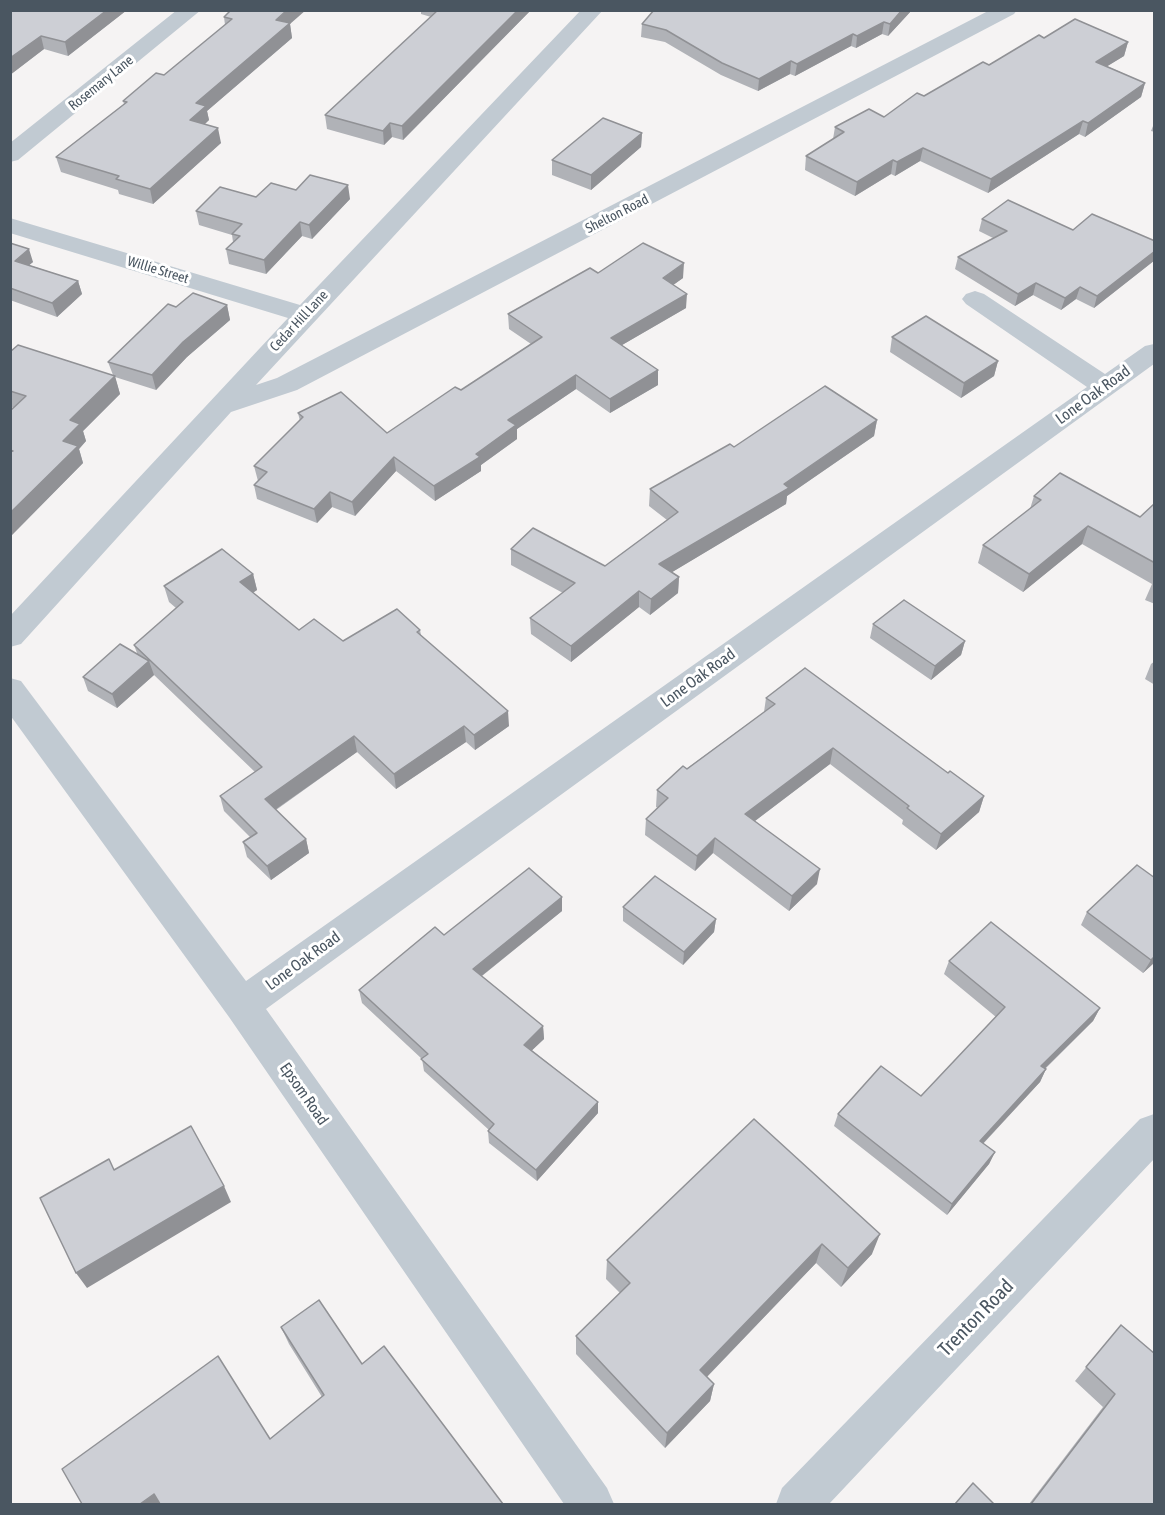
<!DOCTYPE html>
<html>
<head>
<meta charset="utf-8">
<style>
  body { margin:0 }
  #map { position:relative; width:1165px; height:1515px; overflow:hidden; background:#f5f3f3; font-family:"Asap Condensed",sans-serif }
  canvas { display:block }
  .frame { position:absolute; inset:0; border:12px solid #4a5661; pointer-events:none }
</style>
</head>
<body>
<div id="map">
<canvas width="1165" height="1515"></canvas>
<div class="frame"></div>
</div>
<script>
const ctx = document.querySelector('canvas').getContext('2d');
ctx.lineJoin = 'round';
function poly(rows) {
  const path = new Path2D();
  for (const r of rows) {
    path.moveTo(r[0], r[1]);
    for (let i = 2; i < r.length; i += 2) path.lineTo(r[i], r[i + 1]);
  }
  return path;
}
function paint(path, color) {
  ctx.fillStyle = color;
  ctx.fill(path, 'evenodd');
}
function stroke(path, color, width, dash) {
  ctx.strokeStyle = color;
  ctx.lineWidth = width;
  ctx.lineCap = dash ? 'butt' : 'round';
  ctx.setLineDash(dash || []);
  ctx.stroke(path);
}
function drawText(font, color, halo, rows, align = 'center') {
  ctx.font = font + ' "Asap Condensed",sans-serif';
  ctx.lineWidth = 6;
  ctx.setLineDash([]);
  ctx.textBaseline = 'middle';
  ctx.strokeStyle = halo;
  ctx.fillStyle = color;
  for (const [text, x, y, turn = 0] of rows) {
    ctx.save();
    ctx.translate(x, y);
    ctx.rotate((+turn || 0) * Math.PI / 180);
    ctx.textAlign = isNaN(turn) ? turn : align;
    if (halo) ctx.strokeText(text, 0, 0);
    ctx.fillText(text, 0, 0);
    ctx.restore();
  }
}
paint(poly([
  [177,10,201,10,18,160,10,162,10,143,177,10],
  [581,10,603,10,256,385,277,378,990,10,1017,10,1014,14,297,390,231,412,21,644,10,647,10,616,288,318,10,233,10,218,300,305,581,10],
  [975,291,984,294,1105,374,1145,346,1154,344,1154,364,266,1009,607,1488,614,1504,564,1504,229,1017,10,715,10,678,21,681,246,981,1087,387,966,304,962,299,966,294,975,291],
  [1154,1114,1154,1159,829,1504,776,1504,782,1488,1140,1119,1154,1114]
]), '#c1cad2');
paint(poly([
  [10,10,127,10,68,56,44,49,10,75],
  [421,10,531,10,403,140,392,137,384,145,327,129,325,115,431,17,421,14],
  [912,10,888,36,882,34,856,48,851,46,795,76,790,74,758,91,721,75,665,42,641,37,642,24],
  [224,17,290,24,292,38,207,111,209,120,205,124,221,143,153,204,119,194,118,190,61,172,56,157,124,104,123,101,164,75,225,25],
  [1044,38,1128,42,1124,56,1107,66,1145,83,1141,97,1085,137,1079,134,988,193,920,161,895,176,891,174,855,196,805,170,806,156,833,139,835,127,884,117,924,96],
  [1155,121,1155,132,1151,131],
  [642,133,641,147,591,190,552,175,552,160],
  [296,190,350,199,312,239,302,236,266,274,229,264,226,249,233,242,232,235,199,225,196,211,256,197],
  [982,219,1073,230,1155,241,1155,260,1094,308,1076,299,1061,310,1033,295,1015,306,955,269,958,257,993,238,979,231],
  [10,243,33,262,29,265,78,281,82,294,57,317,10,300],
  [598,273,683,278,673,285,686,308,622,345,658,370,658,385,610,413,576,389,517,429,517,439,481,465,481,471,435,501,396,471,355,516,332,507,317,523,257,499,254,485,258,481,254,466,300,421,298,413,387,433,461,390,531,344,509,329,508,314],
  [227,305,230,320,187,357,156,390,115,377,120,394,83,431,86,441,79,449,83,463,10,537,10,411,14,408,10,407,10,352,113,375,108,362,176,307],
  [892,337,998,361,994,376,961,398,890,352],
  [877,420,874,436,787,496,786,504,672,572,679,577,678,593,650,615,639,607,571,662,531,634,530,618,563,593,511,565,511,549,605,566,667,520,649,506,650,489,734,447],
  [1034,496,1140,517,1155,503,1155,604,1145,600,1152,584,1082,544,1023,592,978,563,983,545,1030,509],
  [253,574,257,590,253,593,299,630,343,641,420,630,421,635,509,726,475,750,466,742,396,789,357,752,276,810,306,839,309,853,271,880,247,857,243,842,250,837,224,811,220,796,255,772,154,675,117,708,88,691,83,677,137,653,134,645,176,608,169,602,164,586],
  [873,624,965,641,961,655,931,680,870,638],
  [1155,661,1155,685,1145,679,1151,664],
  [766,698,948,773,984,796,979,812,936,850,902,824,903,820,830,764,755,821,817,884,789,911,713,853,695,871,645,835,646,819,658,808,656,807,657,790,764,712],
  [1155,878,1155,962,1143,973,1081,925,1087,912],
  [562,897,562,911,482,976,543,1026,544,1039,532,1050,598,1102,598,1113,537,1181,489,1143,488,1131,489,1130,424,1071,422,1059,362,1003,359,990,444,935],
  [623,907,716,919,714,932,683,965,623,921],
  [949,961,1100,1008,1093,1021,1045,1069,1046,1069,1040,1082,983,1144,995,1152,989,1164,947,1215,834,1126,838,1114,921,1096,996,1017,944,974],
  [754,1119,872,1254,841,1287,816,1263,707,1377,714,1384,710,1401,665,1448,576,1354,576,1336,620,1293,606,1279,607,1260],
  [1121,1325,1152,1352,1155,1348,1155,1504,1029,1504,1103,1407,1075,1381],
  [281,1327,362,1364,270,1439,322,1397,289,1344]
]), '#b0b2b7');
paint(poly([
  [107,10,127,10,68,56,65,42],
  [287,10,306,10,290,24,292,38,207,111,209,120,193,135,190,120,196,103,276,20],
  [518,10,531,10,403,140,402,126],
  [902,10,912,10,888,36,890,24],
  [884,22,882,34,856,48,857,36],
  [853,34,851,46,795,76,797,64],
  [41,36,44,49,10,75,10,58],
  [1128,42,1124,56,1093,75,1096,62],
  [791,61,790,74,758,91,759,79],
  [1145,83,1141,97,1085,137,1088,123],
  [1083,121,1079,134,988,193,991,179],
  [390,123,392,137,384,145,383,131],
  [218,128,221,143,153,204,150,189],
  [642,133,641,147,591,190,591,175],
  [923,148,920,161,895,176,897,162],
  [893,160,891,174,855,196,857,182],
  [348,185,350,199,312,239,309,225],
  [300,222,302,236,266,274,264,260],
  [29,249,33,262,19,274,15,261],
  [1155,251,1155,260,1094,308,1097,296],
  [684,263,683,278,662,293,663,278],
  [78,281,82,294,57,317,52,303],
  [1036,283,1033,295,1015,306,1018,294],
  [1080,287,1076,299,1061,310,1065,298],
  [687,294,686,308,610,352,611,338],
  [227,305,230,320,187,357,156,390,152,375,183,342],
  [998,361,994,376,961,398,964,383],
  [658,370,658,385,610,413,610,399],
  [576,375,576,389,517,429,517,439,481,465,481,471,435,501,434,486,476,454,508,420],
  [115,376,120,394,83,431,86,441,79,449,83,463,10,537,10,513,70,420],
  [877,420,874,436,787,496,786,504,659,580,659,564,784,484],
  [394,457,396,471,355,516,352,502],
  [330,492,332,507,317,523,314,509],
  [1088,526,1082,544,1023,592,1029,574],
  [253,574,257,590,244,598,240,582],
  [679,577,678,593,650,615,651,599],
  [639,591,639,607,571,662,571,646],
  [965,641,961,655,931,680,935,666],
  [149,661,154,675,117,708,112,694],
  [508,711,509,726,475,750,474,735],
  [464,726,466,742,396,789,394,774],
  [354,736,357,752,269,814,265,799],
  [833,748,830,764,743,830,745,814],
  [984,796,979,812,936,850,941,834],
  [715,838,713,853,695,871,697,856],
  [306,839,309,853,271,880,267,866],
  [820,869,817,884,789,911,792,896],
  [562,897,562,911,474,982,473,969],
  [716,919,714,932,683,965,684,952],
  [1155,956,1155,962,1143,973,1151,960],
  [1100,1008,1093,1021,1035,1078,1041,1066],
  [543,1026,544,1039,525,1057,524,1045],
  [1046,1069,1040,1082,974,1153,980,1141],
  [598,1102,598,1113,537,1181,536,1170],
  [995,1152,989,1164,947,1215,952,1204],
  [224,1186,231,1202,87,1288,76,1273],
  [880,1234,872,1254,841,1287,848,1268],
  [822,1244,816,1263,697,1387,700,1370],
  [714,1384,710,1401,665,1448,667,1433],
  [154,1494,162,1504,140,1504]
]), '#909195');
const building = poly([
  [10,10,107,10,65,42,41,36,10,58,10,10],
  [231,10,287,10,276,20,290,23,196,103,206,106,190,120,218,128,150,189,116,179,119,176,56,157,127,102,123,101,156,73,164,75,232,19,224,17,231,10],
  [438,10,518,10,402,126,390,123,383,131,325,115,438,10],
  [654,10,902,10,890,24,884,22,857,36,853,34,797,64,791,61,759,79,722,63,666,30,642,24,654,10],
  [1075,19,1128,42,1096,62,1145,83,1088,123,1083,121,991,179,923,148,897,162,893,160,857,182,806,156,844,132,835,127,869,109,884,117,917,93,924,96,983,62,989,65,1039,35,1044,38,1075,19],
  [603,118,642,133,591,175,552,160,603,118],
  [310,175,348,185,309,225,300,222,264,260,226,249,240,236,232,234,242,224,196,211,220,187,256,197,271,183,296,190,310,175],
  [1008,200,1073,230,1092,214,1155,241,1155,251,1097,296,1080,287,1065,298,1036,283,1018,294,958,257,1007,231,982,219,1008,200],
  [10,243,29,249,15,261,78,281,52,303,10,288,10,243],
  [643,243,684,263,663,278,687,294,611,338,658,370,610,399,576,375,508,420,516,425,476,454,480,457,434,486,394,457,352,502,330,492,314,509,254,485,267,472,254,466,303,417,298,413,341,392,387,433,455,387,461,390,542,337,508,314,590,268,598,273,643,243],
  [193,293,227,305,183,342,152,375,108,362,168,304,176,307,193,293],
  [926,316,998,361,964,383,892,337,926,316],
  [18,345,115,376,70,420,80,424,63,441,78,446,10,513,10,452,13,451,10,450,10,411,26,396,10,391,10,352,18,345],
  [825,386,877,420,784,484,789,488,659,564,679,577,651,599,639,591,571,646,530,618,575,583,511,549,533,528,605,566,678,512,650,489,730,444,734,447,825,386],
  [1060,473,1140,517,1155,503,1155,563,1088,526,1029,574,983,545,1041,500,1034,496,1060,473],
  [222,549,253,574,240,582,299,630,314,619,343,641,397,609,420,630,417,632,508,711,474,735,464,726,394,774,354,736,265,799,306,839,267,866,243,842,257,833,220,796,262,767,134,645,183,602,164,586,222,549],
  [904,600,965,641,935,666,873,624,904,600],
  [120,644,149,661,112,694,83,677,120,644],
  [805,668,948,773,950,771,984,796,941,834,907,808,909,806,833,748,745,814,820,869,792,896,715,838,697,856,646,819,668,798,657,790,683,766,687,769,775,704,766,698,805,668],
  [1137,865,1155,878,1155,956,1151,960,1087,912,1137,865],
  [529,868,562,897,473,969,543,1026,524,1045,598,1102,536,1170,488,1131,494,1124,421,1059,428,1054,359,990,435,927,444,935,529,868],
  [655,876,716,919,684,952,623,907,655,876],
  [991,922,1100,1008,1041,1066,1046,1069,980,1141,995,1152,952,1204,838,1114,881,1066,921,1096,1005,1007,949,961,991,922],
  [754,1119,880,1234,848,1268,822,1244,700,1370,714,1384,667,1433,576,1336,630,1283,607,1260,754,1119],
  [191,1126,224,1186,76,1273,40,1198,109,1159,114,1170,191,1126],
  [319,1300,362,1364,384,1346,503,1504,160,1504,154,1494,140,1504,82,1504,62,1469,218,1356,270,1439,324,1395,281,1327,319,1300],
  [1121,1325,1155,1354,1155,1504,1031,1504,1115,1394,1086,1367,1121,1325],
  [973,1483,994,1504,955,1504,973,1483]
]);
paint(building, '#cdcfd5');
stroke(building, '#909195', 1.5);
drawText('14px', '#4a5661', '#fff', [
  ["Rosemary Lane",101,83,-39],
  ["Shelton Road",617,214,-27],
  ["Willie Street",158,270,17],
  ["Cedar Hill Lane",299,321,-47]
]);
drawText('16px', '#4a5661', '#fff', [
  ["Lone Oak Road",1093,395,-36],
  ["Lone Oak Road",698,678,-36],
  ["Lone Oak Road",303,961,-36],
  ["Epsom Road",304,1094,55]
]);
drawText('20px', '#4a5661', '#fff', [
  ["Trenton Road",976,1318,-46]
]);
</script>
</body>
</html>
